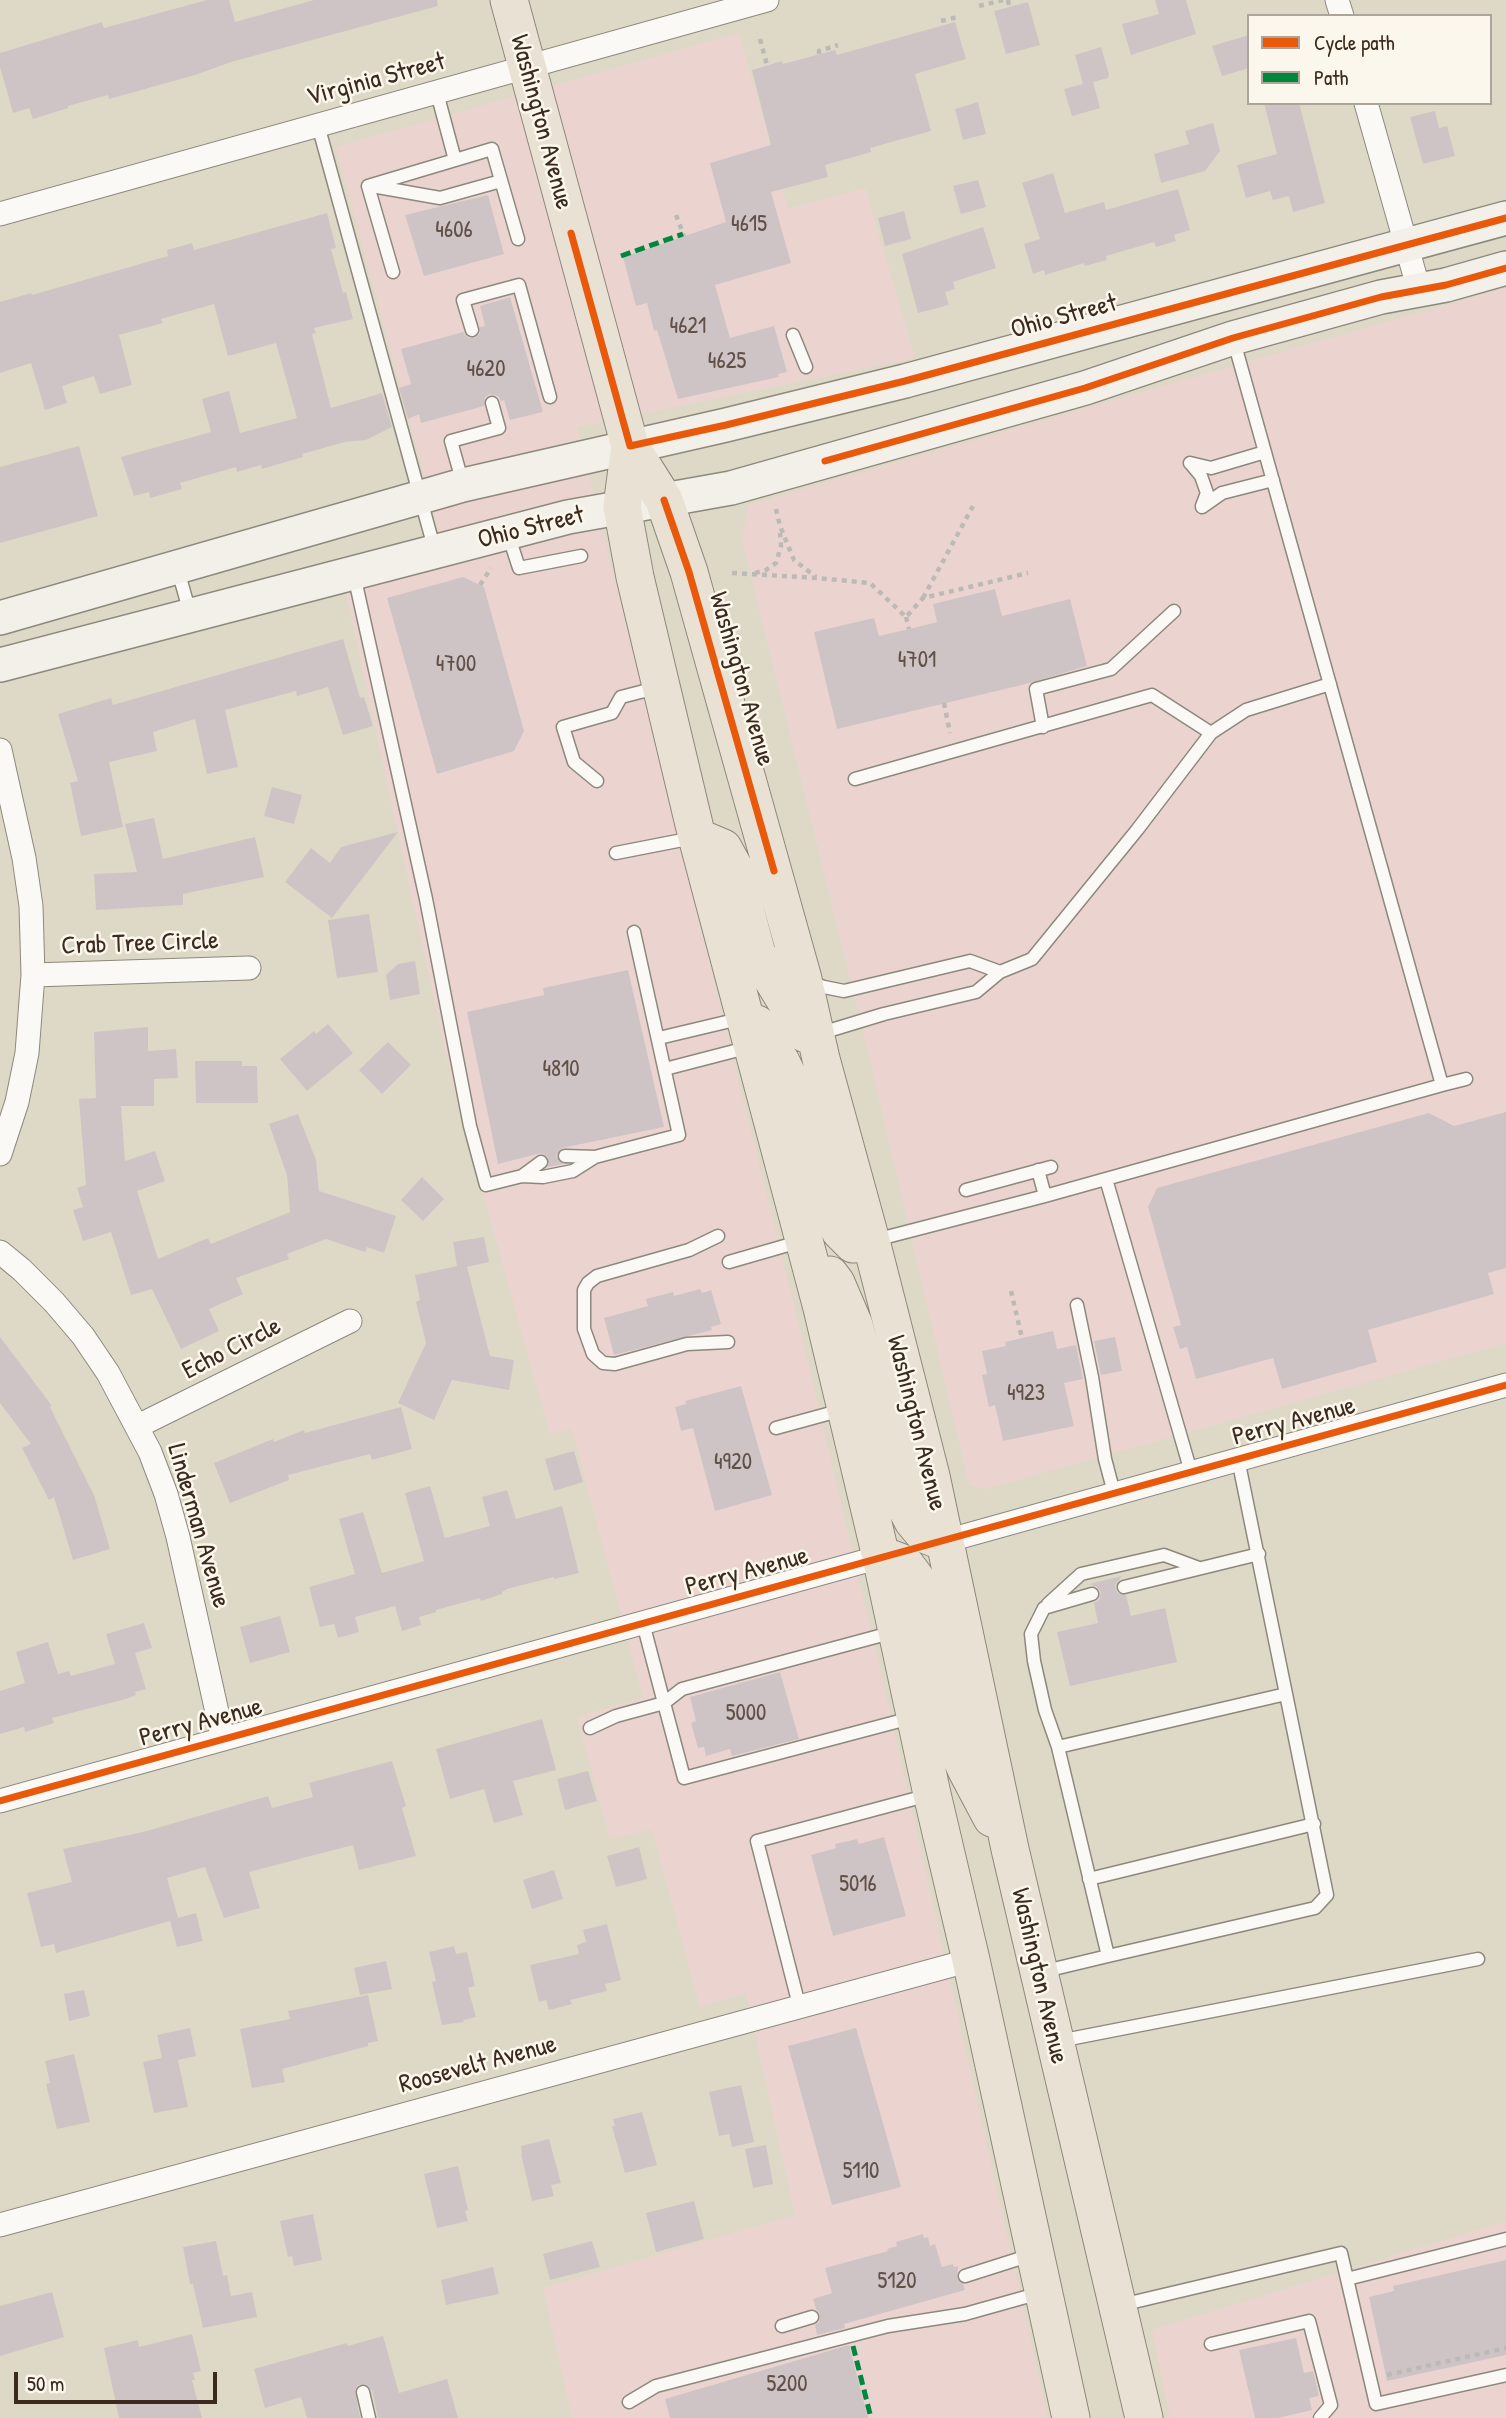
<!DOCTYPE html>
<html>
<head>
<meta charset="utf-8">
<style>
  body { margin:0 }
  #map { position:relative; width:1506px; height:2418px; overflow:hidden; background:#ded9c6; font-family:"Patrick Hand",sans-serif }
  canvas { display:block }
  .legend { position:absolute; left:1247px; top:14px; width:245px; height:91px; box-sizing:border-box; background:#fbf7ec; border:2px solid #aea59a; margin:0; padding:9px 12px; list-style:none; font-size:21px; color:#3b2a1e }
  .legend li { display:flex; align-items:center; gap:14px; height:35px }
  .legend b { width:35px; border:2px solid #aea59a }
  .scale { position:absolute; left:14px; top:2372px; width:203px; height:32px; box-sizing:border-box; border:4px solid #3b2a1e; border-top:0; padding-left:9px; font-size:21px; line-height:24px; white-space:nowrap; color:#3b2a1e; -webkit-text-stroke:5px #fbf7ec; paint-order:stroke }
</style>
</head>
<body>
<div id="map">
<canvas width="1506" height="2418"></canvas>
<ul class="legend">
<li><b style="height:9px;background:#e8590c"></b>Cycle path</li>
<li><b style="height:9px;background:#00873e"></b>Path</li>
</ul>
<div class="scale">50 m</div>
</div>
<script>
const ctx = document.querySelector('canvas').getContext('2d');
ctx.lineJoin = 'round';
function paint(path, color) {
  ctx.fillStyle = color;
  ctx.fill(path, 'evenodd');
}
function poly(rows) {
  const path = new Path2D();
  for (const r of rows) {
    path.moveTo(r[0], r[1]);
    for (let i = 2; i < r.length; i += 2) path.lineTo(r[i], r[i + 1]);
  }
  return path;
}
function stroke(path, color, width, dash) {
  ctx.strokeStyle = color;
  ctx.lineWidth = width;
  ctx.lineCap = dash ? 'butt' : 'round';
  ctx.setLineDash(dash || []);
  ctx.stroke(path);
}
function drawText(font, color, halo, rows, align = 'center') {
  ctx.font = font + ' "Patrick Hand",sans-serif';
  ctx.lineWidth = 5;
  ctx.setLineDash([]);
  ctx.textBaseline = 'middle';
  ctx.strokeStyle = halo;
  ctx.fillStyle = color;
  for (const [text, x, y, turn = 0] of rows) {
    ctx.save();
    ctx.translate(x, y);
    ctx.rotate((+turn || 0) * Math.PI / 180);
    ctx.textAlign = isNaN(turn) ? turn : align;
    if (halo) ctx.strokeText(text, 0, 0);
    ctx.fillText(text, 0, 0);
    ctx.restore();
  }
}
paint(poly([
  [739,33,788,209,865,188,915,358,577,427,801,1334,882,1678,1048,2418,572,2418,543,2288,795,2215,746,1993,700,2007,652,1829,610,1839,577,1717,643,1698,572,1429,550,1434,452,1082,346,593,448,565,336,147],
  [1506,288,1506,1343,985,1489,969,1485,867,1047,742,540,748,505],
  [1506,2221,1506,2418,1170,2418,1152,2330]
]), '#ebd4d0');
paint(poly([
  [207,0,229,0,235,22,314,0,437,0,438,6,231,62,195,75,109,99,108,95,68,106,68,108,33,119,29,108,13,113,0,67,0,53,102,22,104,28],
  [1155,0,1186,0,1196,34,1131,55,1122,24,1159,14],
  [1028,2,1040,45,1006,54,994,11],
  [955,22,966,59,915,74,931,131,870,148,871,152,825,165,828,177,771,192,791,263,715,285,730,338,774,326,787,372,778,374,779,377,678,399,657,330,654,331,647,303,636,306,623,257,726,222,710,163,771,145,752,70,782,61,783,64,835,50,837,55],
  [1249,35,1249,68,1222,76,1212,46],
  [1101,47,1109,74,1108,78,1093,82,1100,108,1072,116,1064,89,1083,84,1075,55],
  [978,102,986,134,963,140,955,109],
  [1264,103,1299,103,1325,203,1293,212,1289,196,1273,200,1270,191,1246,198,1237,165,1277,154],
  [1435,111,1439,128,1447,126,1455,156,1423,164,1410,117],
  [1213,123,1220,151,1205,171,1161,183,1154,154,1189,144,1185,131],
  [1053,173,1065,213,1104,202,1106,210,1178,189,1190,230,1174,235,1176,241,1156,247,1154,242,1106,256,1107,260,1085,266,1084,263,1045,275,1044,270,1033,274,1024,244,1040,239,1022,183],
  [978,180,986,207,961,214,953,186],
  [488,195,504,254,424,276,405,215],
  [904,211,911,239,885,246,878,218],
  [327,213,336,248,331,249,343,293,346,292,353,319,314,328,316,333,312,334,331,408,382,393,392,427,366,440,345,442,302,454,303,457,262,469,261,465,237,472,236,467,180,483,182,489,150,498,149,492,134,496,121,457,211,432,202,399,229,391,240,433,297,418,276,343,228,356,214,304,161,319,163,323,119,335,132,385,100,394,94,376,62,386,67,403,45,410,31,363,0,373,0,302,31,293,32,295,168,256,167,250,192,243,194,250,205,247],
  [983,227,996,268,953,282,955,289,945,292,949,305,918,313,902,254],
  [510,297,543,412,510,420,504,400,501,401,498,396,490,394,485,397,484,406,421,423,419,414,408,419,399,388,411,384,401,349,463,332,469,338,475,338,480,333,480,327,485,326,480,306],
  [79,446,98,516,0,543,0,467],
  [463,577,484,587,524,731,514,751,437,774,387,598],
  [995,589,1002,616,1070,599,1087,666,1030,683,837,729,814,632,874,618,879,636,909,629,937,622,933,604],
  [343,639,360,698,364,697,373,726,343,735,328,687,297,696,296,691,225,710,238,767,207,774,195,719,153,732,157,751,109,762,123,827,81,836,70,783,78,781,58,714,111,698,113,705],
  [272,787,302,795,294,824,264,816],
  [154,818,163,859,255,837,264,877,183,894,183,905,96,910,94,874,137,872,125,824],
  [398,832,332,918,285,882,311,848,330,863,341,847],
  [369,914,378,972,337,978,328,920],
  [415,961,420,994,390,1000,386,975,398,964],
  [628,970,664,1127,562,1148,556,1156,563,1164,548,1167,548,1157,541,1153,498,1164,467,1012,544,995,543,988],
  [328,1024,353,1053,307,1091,280,1059,314,1031,316,1034],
  [148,1027,148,1051,176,1049,178,1078,154,1079,154,1106,121,1106,125,1161,155,1151,165,1181,137,1191,158,1259,208,1238,211,1244,290,1212,287,1175,269,1124,298,1114,316,1160,319,1191,396,1216,384,1253,367,1247,365,1252,326,1239,287,1254,289,1259,236,1278,243,1294,209,1309,219,1331,181,1349,152,1289,131,1295,111,1232,83,1241,73,1210,83,1207,77,1188,86,1185,79,1099,96,1098,94,1032],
  [388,1042,411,1065,382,1094,359,1070],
  [195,1061,242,1061,242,1066,257,1066,258,1103,196,1103],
  [1506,1112,1506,1268,1488,1273,1494,1294,1368,1330,1377,1362,1282,1389,1273,1358,1196,1379,1187,1347,1180,1349,1173,1327,1181,1325,1148,1207,1157,1188,1429,1113,1454,1126],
  [422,1177,444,1199,423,1221,401,1200],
  [484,1237,489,1262,467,1267,490,1356,514,1360,509,1390,452,1380,434,1420,398,1403,426,1343,416,1302,420,1300,415,1275,457,1266,453,1242],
  [700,1289,702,1293,711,1290,721,1324,711,1327,712,1330,614,1355,604,1318,648,1306,646,1299,673,1292,674,1296],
  [1053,1331,1057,1349,1076,1345,1083,1379,1064,1383,1074,1426,1003,1441,995,1405,989,1407,982,1375,987,1374,982,1351,1006,1346,1005,1342],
  [0,1337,52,1406,50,1407,94,1495,110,1549,73,1560,54,1497,49,1500,22,1448,31,1444,0,1403],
  [1115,1337,1122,1371,1101,1375,1094,1341],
  [741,1386,772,1495,715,1511,693,1428,681,1431,675,1407,686,1404,685,1401],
  [401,1407,412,1449,372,1460,370,1454,288,1475,289,1480,230,1503,214,1463,273,1439,274,1442,304,1430,305,1433],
  [574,1451,583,1482,554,1491,545,1459],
  [430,1486,445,1538,490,1526,482,1497,507,1490,516,1519,562,1506,579,1573,554,1579,554,1577,507,1589,502,1592,502,1594,481,1601,480,1598,436,1610,436,1612,419,1617,421,1625,402,1631,395,1606,355,1617,359,1632,338,1638,334,1624,320,1627,309,1587,355,1574,339,1519,363,1512,382,1573,424,1561,405,1493],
  [1122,1576,1116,1584,1115,1588,1118,1593,1126,1595,1131,1616,1165,1608,1177,1662,1070,1686,1057,1632,1098,1623,1094,1603,1099,1600,1101,1592,1097,1587,1089,1584],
  [280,1616,290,1652,250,1663,240,1627],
  [144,1623,152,1648,135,1653,146,1689,135,1692,136,1695,126,1699,52,1718,54,1723,25,1732,24,1727,0,1734,0,1691,25,1683,16,1652,48,1642,58,1674,69,1671,71,1676,115,1664,106,1634],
  [780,1672,799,1739,732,1756,730,1749,706,1756,704,1747,698,1748,691,1723,696,1721,690,1697],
  [542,1719,556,1770,513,1781,523,1815,494,1823,484,1789,450,1799,436,1749],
  [392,1761,406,1806,402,1808,416,1856,359,1870,353,1845,249,1872,260,1908,224,1918,205,1867,167,1878,178,1918,196,1913,203,1941,177,1947,170,1921,56,1953,54,1944,41,1947,27,1893,72,1882,63,1849,143,1832,268,1796,272,1808,313,1797,309,1783],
  [588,1771,597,1801,565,1810,557,1779],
  [884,1837,906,1916,833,1936,811,1855,836,1848,835,1844,857,1839,859,1844],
  [639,1847,647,1879,616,1887,607,1856],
  [554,1870,563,1899,532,1909,523,1880],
  [607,1924,621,1980,605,1984,607,1991,570,2000,572,2004,549,2010,546,2000,539,2002,530,1965,579,1954,577,1945,586,1942,583,1930],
  [454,1946,456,1954,467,1952,475,1986,468,1988,476,2017,463,2020,464,2022,442,2025,432,1982,436,1981,429,1952],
  [386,1961,392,1989,360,1995,354,1968],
  [84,1990,90,2016,69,2021,64,1994],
  [368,1995,378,2041,368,2043,368,2046,282,2069,285,2082,252,2088,240,2029,290,2019,288,2011],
  [190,2028,196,2056,178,2060,188,2107,154,2113,143,2062,162,2058,157,2035],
  [856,2028,901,2187,832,2205,788,2046],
  [74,2054,90,2122,57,2129,46,2084,50,2083,45,2061],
  [741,2085,754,2142,732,2147,729,2134,719,2136,709,2092],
  [642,2112,657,2165,625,2173,612,2126,615,2126,613,2119],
  [549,2139,561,2183,551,2185,554,2196,532,2201,521,2154,522,2154,521,2146],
  [766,2145,773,2184,753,2188,745,2149],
  [458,2166,468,2210,465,2211,468,2221,437,2228,424,2174],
  [694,2201,704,2239,656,2252,646,2213],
  [313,2214,322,2260,294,2266,292,2256,288,2257,280,2221],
  [923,2234,924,2238,928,2237,930,2246,935,2244,942,2267,953,2264,954,2267,958,2266,957,2278,963,2284,965,2290,844,2324,845,2328,817,2335,815,2325,819,2322,820,2315,816,2309,813,2299,832,2293,825,2268,888,2251,887,2249,897,2246,896,2242],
  [216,2241,223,2276,227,2275,231,2296,252,2292,257,2317,203,2328,193,2284,190,2284,183,2247],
  [592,2241,600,2267,550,2280,543,2254],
  [1506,2260,1506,2355,1387,2381,1369,2297,1394,2291,1393,2286],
  [493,2267,499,2294,446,2305,441,2280],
  [52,2292,64,2337,0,2356,0,2306],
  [192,2334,201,2371,193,2373,195,2380,192,2380,202,2418,119,2418,104,2348,138,2340,139,2347],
  [383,2336,399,2393,447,2379,458,2418,378,2418,372,2390,365,2384,358,2385,355,2390,360,2418,307,2418,301,2397,265,2408,254,2369,347,2343,348,2346],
  [1296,2338,1304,2373,1313,2371,1319,2396,1309,2398,1312,2410,1278,2418,1255,2418,1239,2350],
  [849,2345,868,2418,670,2418,665,2399]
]), '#cfc4c5');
const lane = poly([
  [437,93,455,160],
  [318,125,435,551],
  [372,186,440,198,501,181],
  [393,272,368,186,492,149,518,239],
  [472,330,463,300,519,285,550,397],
  [793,335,806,367],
  [1190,463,1211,468,1265,452],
  [1191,464,1201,476,1207,493,1202,506],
  [463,484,451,441,499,428,492,403],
  [1202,507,1222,493,1273,480],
  [508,534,519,568,581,556],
  [177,567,190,613],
  [354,575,426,899,470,1126,486,1185,522,1176,543,1177,573,1171,595,1157],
  [1043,727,1036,689,1111,669,1174,611],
  [855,779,1152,695,1211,733],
  [597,781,574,762,563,727,612,713,621,697,660,687],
  [616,853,693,838],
  [808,981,824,987,844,991,970,961,1000,972],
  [818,1034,884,1014,976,992,1000,972,1032,959,1137,830,1211,733,1246,710,1330,684],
  [659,1038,743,1018],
  [665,1069,750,1047],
  [1442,1085,1466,1079],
  [565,1156,595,1157,679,1135,634,932],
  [1038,1170,1045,1196],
  [522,1176,541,1162],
  [1106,1179,1191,1472],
  [966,1190,1051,1167],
  [718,1236,689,1250,597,1276,588,1283,584,1290,584,1329,593,1354,603,1363,615,1364,687,1344,728,1342],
  [875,1240,1045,1196,1442,1085,1233,338],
  [729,1262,802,1241],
  [1077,1305,1092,1377,1105,1459,1114,1493],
  [776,1428,842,1410],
  [1124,1587,1259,1554],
  [1048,1604,1081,1574,1164,1555,1199,1568],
  [894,1632,682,1689,664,1703,684,1778,911,1718],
  [590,1728,616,1716,664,1703,643,1623],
  [1058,1747,1045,1710,1034,1661,1031,1634,1044,1608,1092,1594],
  [1089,1879,1314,1824],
  [1108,1956,1315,1908,1327,1895,1286,1694],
  [1041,1972,1108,1956,1058,1747,1286,1694,1238,1459],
  [799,2005,757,1841,929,1795],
  [1059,2041,1478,1959],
  [965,2276,1031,2255],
  [1347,2279,1506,2239],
  [1121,2305,1341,2253,1376,2404,1506,2375],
  [782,2326,812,2317],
  [1211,2344,1309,2321,1331,2405,1320,2418],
  [363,2392,369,2418],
  [629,2402,656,2386,888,2326,965,2314,1040,2293]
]);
const street = poly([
  [1337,0,1342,16],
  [1366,103,1419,290],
  [0,214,767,0],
  [0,750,24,858,31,906,33,975,27,1053,17,1102,0,1154],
  [33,975,249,968],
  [0,1252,22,1270,54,1302,83,1336,108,1373,150,1452,166,1494,178,1537,223,1739],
  [138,1426,350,1321],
  [935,1544,1506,1385],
  [0,1801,891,1554],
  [0,2225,971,1960]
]);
const secondary = poly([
  [0,618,463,485,726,425,905,381,1506,218],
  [0,665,568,517,731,488,1085,388,1233,338,1381,297,1446,285,1506,268]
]);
const primary = poly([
  [509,0,630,446,664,500,689,572,803,979,821,1059,871,1241,931,1476,1010,1849,1144,2418],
  [630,446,622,507,635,577,697,837,822,1308,881,1557,932,1794,971,1960,1071,2418],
  [697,837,723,848,734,868,757,954,806,1034],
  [757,1024,781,1062,811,1123,833,1213,840,1231,853,1244,871,1241],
  [830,1275,836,1283,854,1325,901,1498,913,1521,924,1534,944,1542],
  [884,1556,905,1564,916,1579,922,1597,950,1733,966,1769,992,1818]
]);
stroke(lane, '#8d887c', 15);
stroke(street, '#8d887c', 25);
stroke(secondary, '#8d887c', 36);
stroke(primary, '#8d887c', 39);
stroke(poly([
  [1008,0,1009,7],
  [979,6,1003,0],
  [941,21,958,17],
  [760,39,767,65],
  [819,54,819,51,838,45],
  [676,215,684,236],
  [679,235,679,238],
  [776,509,780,526,794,560,816,577],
  [732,573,817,578,870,583,906,617,923,598,1028,573],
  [755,573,766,570,776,563,781,546,780,533],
  [480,585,491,568],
  [923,598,973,506],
  [906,617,909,629],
  [944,703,950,733],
  [1011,1291,1022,1338],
  [1387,2375,1506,2348]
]), '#bdbab6', 4.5, [5, 5]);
stroke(lane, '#faf9f6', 12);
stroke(street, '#faf9f6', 23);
stroke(secondary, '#f3f0e9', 33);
stroke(primary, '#e9e1d4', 37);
stroke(poly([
  [621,256,683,234],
  [853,2346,871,2418]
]), '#00873e', 5, [10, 5]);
stroke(poly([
  [571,233,630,446,726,425,905,381,1506,218],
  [825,461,1085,388,1233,338,1381,297,1446,285,1506,268],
  [664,500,689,572,774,871],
  [0,1801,1506,1385]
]), '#e8590c', 7);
drawText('23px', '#605048', null, [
  ["4615",749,225],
  ["4606",454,231],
  ["4621",688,327],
  ["4625",727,362],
  ["4620",486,370],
  ["4701",917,661],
  ["4700",456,665],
  ["4810",561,1070],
  ["4923",1026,1394],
  ["4920",733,1463],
  ["5000",746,1714],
  ["5016",858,1885],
  ["5110",861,2172],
  ["5120",897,2282],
  ["5200",787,2385]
]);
drawText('26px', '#3b2a1e', '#fbf7ec', [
  ["Virginia Street",376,80,-15],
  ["Washington Avenue",541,122,75],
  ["Ohio Street",1064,317,-15],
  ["Ohio Street",531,528,-14],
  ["Washington Avenue",741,679,74],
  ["Crab Tree Circle",140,944,-2],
  ["Echo Circle",232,1349,-27],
  ["Perry Avenue",1294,1422,-15],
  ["Washington Avenue",916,1423,76],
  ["Linderman Avenue",198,1526,74],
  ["Perry Avenue",747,1572,-15],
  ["Perry Avenue",201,1723,-15],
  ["Washington Avenue",1039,1976,77],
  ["Roosevelt Avenue",478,2065,-15]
]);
</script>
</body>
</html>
